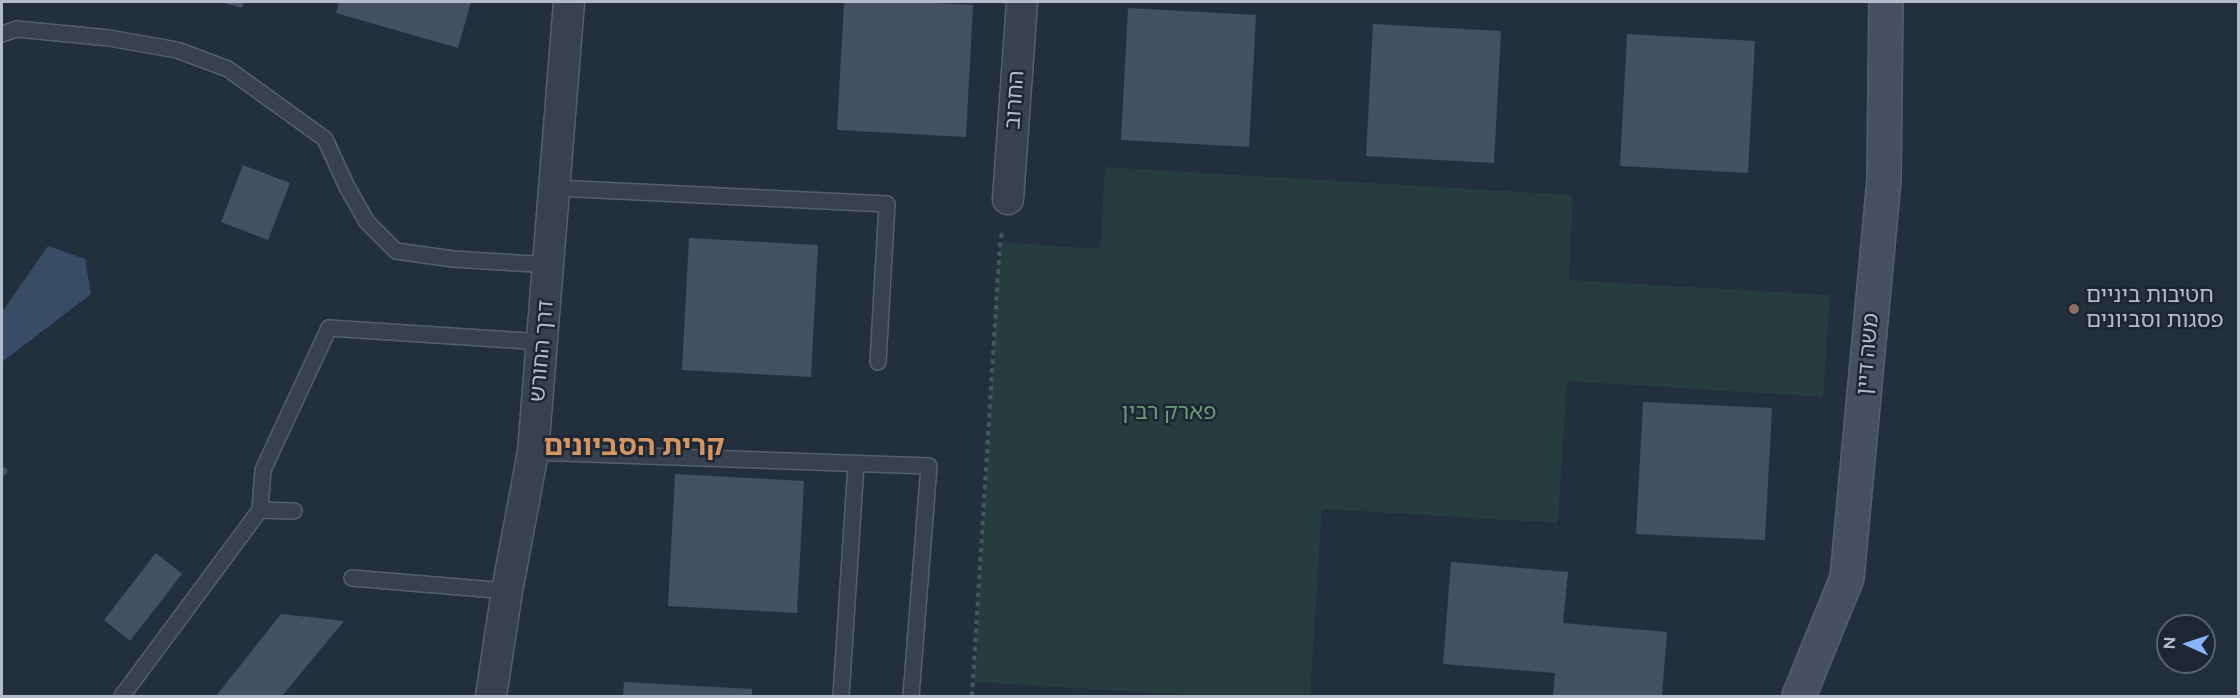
<!DOCTYPE html>
<html>
<head>
<meta charset="utf-8">
<style>
  body { margin:0 }
  #map { position:relative; width:2240px; height:698px; overflow:hidden; background:#242f3e; font-family:Figtree,sans-serif }
  canvas { display:block }
  .frame { position:absolute; inset:0; border:3px solid #b4bcc9; pointer-events:none }
  .north { position:absolute; left:2156px; top:614px; width:60px; height:60px; box-sizing:border-box; background:#1d2633; border:2px solid #59626f; border-radius:50%; rotate:273deg; font-size:16px; font-weight:700; line-height:24px; text-align:center; color:#b4bcc9 }
  .north::after { content:''; display:block; margin:auto; width:21px; height:27px; background:#8ab4f8; clip-path:polygon(50% 0,100% 100%,50% 72%,0 100%) }
</style>
</head>
<body>
<div id="map">
<canvas width="2240" height="698"></canvas>
<div class="frame"></div>
<div class="north">N</div>
</div>
<script>
const ctx = document.querySelector('canvas').getContext('2d');
ctx.lineJoin = 'round';
function paint(path, color) {
  ctx.fillStyle = color;
  ctx.fill(path, 'evenodd');
}
function poly(rows) {
  const path = new Path2D();
  for (const r of rows) {
    path.moveTo(r[0], r[1]);
    for (let i = 2; i < r.length; i += 2) path.lineTo(r[i], r[i + 1]);
  }
  return path;
}
function stroke(path, color, width, dash) {
  ctx.strokeStyle = color;
  ctx.lineWidth = width;
  ctx.lineCap = dash ? 'butt' : 'round';
  ctx.setLineDash(dash || []);
  ctx.stroke(path);
}
function drawText(font, color, halo, rows, align = 'center') {
  ctx.font = font + ' Figtree,"Noto Sans Hebrew",sans-serif';
  ctx.lineWidth = 5;
  ctx.setLineDash([]);
  ctx.textBaseline = 'middle';
  ctx.strokeStyle = halo;
  ctx.fillStyle = color;
  for (const [text, x, y, turn = 0] of rows) {
    ctx.save();
    ctx.translate(x, y);
    ctx.rotate((+turn || 0) * Math.PI / 180);
    ctx.textAlign = isNaN(turn) ? turn : align;
    if (halo) ctx.strokeText(text, 0, 0);
    ctx.fillText(text, 0, 0);
    ctx.restore();
  }
}
paint(poly([
  [1105,167,1573,195,1569,280,1830,295,1823,397,1567,381,1558,523,1322,509,1310,696,1209,696,974,682,1000,242,1100,249]
]), '#263c3f');
paint(poly([
  [48,246,85,259,91,294,2,362,2,312]
]), '#394c67');
paint(poly([
  [220,2,244,2,242,8],
  [339,2,471,2,458,48,336,13],
  [844,2,913,2,973,5,966,137,837,130],
  [1128,8,1256,15,1249,147,1121,140],
  [1373,24,1501,31,1494,163,1366,156],
  [1627,34,1755,41,1748,173,1620,166],
  [243,165,290,183,268,240,221,222],
  [689,238,818,245,811,377,682,370],
  [1643,402,1772,408,1765,540,1636,534],
  [2,466,8,470,2,479],
  [675,474,804,481,797,613,668,606],
  [156,553,182,574,130,641,104,620],
  [1451,562,1568,572,1563,623,1667,632,1662,696,1553,696,1555,673,1443,664],
  [281,614,344,621,282,696,216,696],
  [624,682,752,689,752,696,623,696]
]), '#455162');
const lane = poly([
  [2,34,17,29,109,38,177,50,228,69,325,139,347,187,367,222,396,251,453,259,550,265],
  [556,188,887,204,878,362],
  [533,452,929,466,911,696],
  [260,510,294,511],
  [352,578,507,591],
  [122,696,260,510,263,470,329,328,543,342],
  [841,696,856,464]
]);
const street = poly([
  [1008,199,1022,2],
  [491,696,507,591,533,452,569,2]
]);
const secondary = poly([
  [1799,696,1847,578,1884,180,1886,2]
]);
stroke(lane, '#565f6c', 18);
stroke(street, '#565f6c', 33);
stroke(secondary, '#565f6c', 36);
stroke(poly([
  [972,696,1000,242,1003,229]
]), '#44595c', 4, [4.5, 4.5]);
stroke(lane, '#38414e', 15);
stroke(street, '#38414e', 30);
stroke(secondary, '#465061', 33);
for (const [x, y, r, color] of [
  [2074,309,6,"#8d6e63"]
]) {
  const dot = new Path2D();
  dot.arc(x, y, r, 0, 2 * Math.PI);
  ctx.fillStyle = color;
  ctx.fill(dot);
  stroke(dot, '#1d2633', 2);
}
drawText('22px', '#b4bcc9', '#1d2633', [
  ["החרוב",1015,100,-86],
  ["דרך החורש",542,351,-85],
  ["משה דיין",1868,354,-85]
]);
drawText('22px', '#b4bcc9', '#1d2633', [
  ["חטיבות ביניים",2086,296],
  ["פסגות וסביונים",2086,321]
], 'left');
drawText('22px', '#6b9a76', '#1d2633', [
  ["פארק רבין",1169,413]
]);
drawText('bold 28px', '#d59563', '#1d2633', [
  ["קרית הסביונים",634,447]
]);
</script>
</body>
</html>
